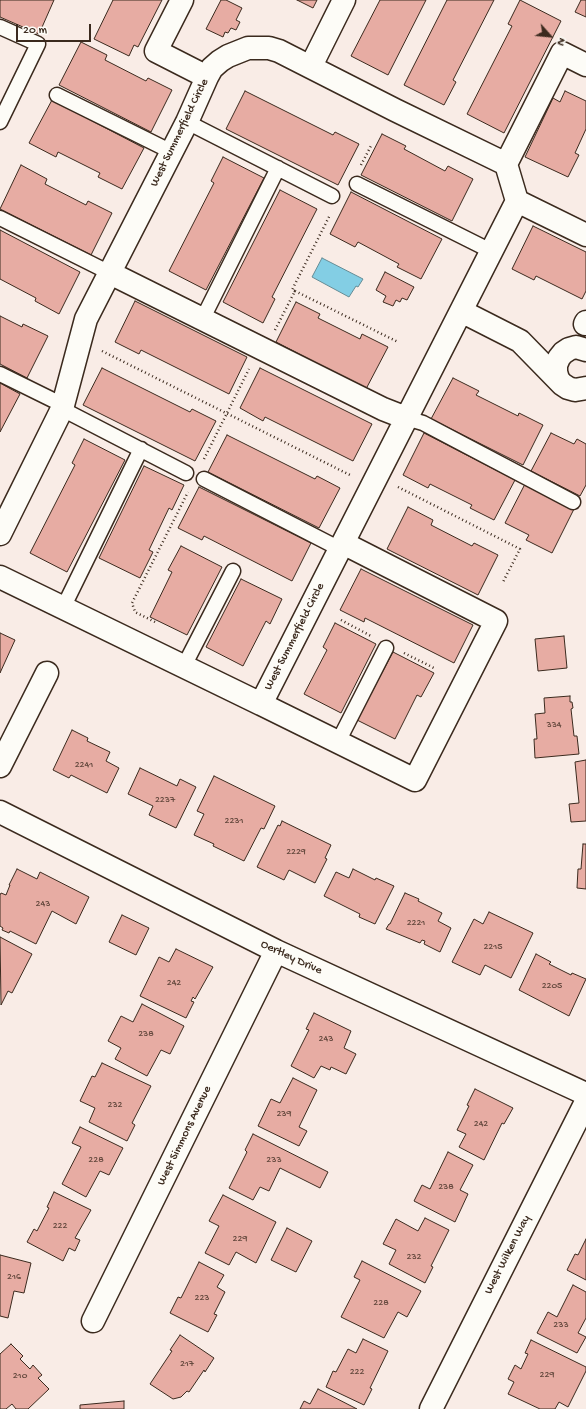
<!DOCTYPE html>
<html>
<head>
<meta charset="utf-8">
<style>
  body { margin:0 }
  #map { position:relative; width:586px; height:1409px; overflow:hidden; background:#f9ece6; font-family:"Gochi Hand",sans-serif }
  canvas { display:block }
  .north { position:absolute; left:530px; top:16px; width:40px; height:40px; -webkit-text-stroke:3px #fdfcf7; paint-order:stroke; rotate:117deg; font-size:11px; font-weight:700; line-height:16px; text-align:center; color:#3b2a1e }
  .north::after { content:''; display:block; margin:auto; width:14px; height:18px; background:#3b2a1e; clip-path:polygon(50% 0,100% 100%,50% 72%,0 100%) }
  .scale { position:absolute; left:16px; top:24px; width:75px; height:18px; box-sizing:border-box; border:2px solid #3b2a1e; border-top:0; padding-left:5px; font-size:12px; line-height:14px; white-space:nowrap; color:#3b2a1e; -webkit-text-stroke:3px #fdfcf7; paint-order:stroke }
</style>
</head>
<body>
<div id="map">
<canvas width="586" height="1409"></canvas>
<div class="north">N</div>
<div class="scale">20 m</div>
</div>
<script>
const ctx = document.querySelector('canvas').getContext('2d');
ctx.lineJoin = 'round';
function paint(path, color) {
  ctx.fillStyle = color;
  ctx.fill(path, 'evenodd');
}
function poly(rows) {
  const path = new Path2D();
  for (const r of rows) {
    path.moveTo(r[0], r[1]);
    for (let i = 2; i < r.length; i += 2) path.lineTo(r[i], r[i + 1]);
  }
  return path;
}
function stroke(path, color, width, dash) {
  ctx.strokeStyle = color;
  ctx.lineWidth = width;
  ctx.lineCap = dash ? 'butt' : 'round';
  ctx.setLineDash(dash || []);
  ctx.stroke(path);
}
function drawText(font, color, halo, rows, align = 'center') {
  ctx.font = font + ' "Gochi Hand",sans-serif';
  ctx.lineWidth = 4;
  ctx.setLineDash([]);
  ctx.textBaseline = 'middle';
  ctx.strokeStyle = halo;
  ctx.fillStyle = color;
  for (const [text, x, y, turn = 0] of rows) {
    ctx.save();
    ctx.translate(x, y);
    ctx.rotate((+turn || 0) * Math.PI / 180);
    ctx.textAlign = isNaN(turn) ? turn : align;
    if (halo) ctx.strokeText(text, 0, 0);
    ctx.fillText(text, 0, 0);
    ctx.restore();
  }
}
const water = poly([
  [322,258,363,279,358,287,356,286,349,297,312,277,322,258]
]);
paint(water, '#83cee4');
stroke(water, '#668c95', 1);
const building = poly([
  [0,0,54,0,39,34,0,17,0,0],
  [113,0,162,0,138,47,134,45,129,56,94,39,113,0],
  [221,0,226,0,242,8,236,20,240,22,236,30,231,28,228,33,225,32,223,37,206,29,221,0],
  [297,0,317,0,313,8,297,0],
  [380,0,426,0,388,75,351,56,380,0],
  [447,0,494,0,453,80,456,82,444,105,404,85,447,0],
  [520,0,561,21,504,133,467,114,512,26,508,24,520,0],
  [581,0,586,0,586,17,575,12,581,0],
  [81,42,107,55,105,60,146,81,148,78,172,90,151,132,59,85,81,42],
  [245,91,333,135,335,132,359,144,338,185,226,129,245,91],
  [565,91,586,101,586,129,575,153,579,155,568,177,525,157,553,98,560,102,565,91],
  [52,100,144,148,122,189,98,177,100,173,58,152,56,157,29,143,52,100],
  [382,134,406,146,404,149,445,171,448,166,473,179,452,221,361,175,382,134],
  [223,157,264,178,206,290,169,271,214,183,211,181,223,157],
  [21,165,47,179,45,184,86,205,88,201,112,213,91,255,0,209,21,165],
  [280,190,317,209,272,297,275,299,263,323,223,302,280,190],
  [351,192,442,239,421,279,397,267,399,264,358,242,355,247,330,234,351,192],
  [533,226,586,252,586,291,582,299,536,276,534,280,512,269,533,226],
  [0,230,80,272,59,314,35,301,36,298,0,279,0,230],
  [385,272,414,287,407,300,402,298,400,302,396,300,393,306,383,302,386,296,376,290,385,272],
  [135,301,247,357,229,394,141,350,139,354,115,342,135,301],
  [296,302,320,314,318,318,360,339,362,334,388,347,366,389,276,342,296,302],
  [0,316,22,327,23,324,48,336,27,378,0,364,0,316],
  [102,368,190,412,192,409,216,421,195,461,83,405,102,368],
  [260,368,372,424,353,461,265,417,263,421,240,408,260,368],
  [453,378,479,391,476,395,518,416,519,413,543,425,523,465,431,419,453,378],
  [0,383,20,394,0,432,0,383],
  [424,433,515,480,494,520,470,508,472,505,430,484,428,488,403,475,424,433],
  [551,433,574,444,577,439,586,444,586,485,580,496,531,471,551,433],
  [227,435,315,479,317,476,340,488,319,528,208,472,227,435],
  [84,439,125,460,67,572,30,553,75,465,72,463,84,439],
  [144,466,184,485,172,510,169,508,149,550,153,552,140,578,99,558,144,466],
  [525,484,574,509,552,553,526,540,529,535,505,523,525,484],
  [199,487,311,543,292,581,204,536,202,540,178,528,199,487],
  [408,507,433,520,431,525,472,546,474,543,498,555,478,595,387,549,408,507],
  [181,546,222,567,187,635,150,617,172,572,168,570,181,546],
  [361,569,473,625,454,663,365,618,364,622,340,610,361,569],
  [241,579,282,599,270,624,266,621,243,666,206,647,241,579],
  [335,623,376,644,341,713,304,694,327,650,323,647,335,623],
  [0,633,15,640,0,673,0,633],
  [564,636,567,668,538,671,535,639,564,636],
  [393,652,434,673,421,697,417,695,395,739,357,720,393,652],
  [570,696,570,702,572,702,573,708,571,709,574,736,577,736,579,754,535,758,534,739,537,739,535,714,545,713,544,698,570,696],
  [72,730,88,738,87,741,110,752,106,761,119,768,107,793,71,775,69,778,53,770,72,730],
  [586,760,586,821,571,822,569,804,579,803,575,762,586,760],
  [140,768,177,786,180,779,196,787,176,828,149,815,153,806,128,794,140,768],
  [214,776,275,806,264,829,261,828,244,861,213,846,214,844,194,835,204,814,197,811,214,776],
  [282,821,331,845,325,858,327,859,315,883,289,870,284,880,257,867,278,825,280,826,282,821],
  [583,844,586,844,586,889,577,888,578,869,581,869,583,844],
  [17,869,37,879,40,872,89,897,76,924,52,911,36,944,10,931,9,933,2,930,3,928,0,926,0,895,1,893,6,895,10,885,9,885,17,869],
  [353,869,375,880,376,878,394,886,375,924,359,917,360,914,324,896,336,872,349,878,353,869],
  [405,893,419,899,418,901,442,913,438,921,451,928,440,952,424,944,425,941,422,940,420,943,386,929,389,924,390,924,405,893],
  [489,912,533,933,511,978,485,965,480,975,452,962,474,919,483,924,489,912],
  [122,915,149,928,136,955,109,942,122,915],
  [0,937,32,954,12,993,8,991,1,1005,0,937],
  [176,949,213,967,195,999,193,997,191,1001,194,1002,186,1018,140,996,159,957,169,962,176,949],
  [536,954,551,962,549,964,571,975,572,973,586,979,569,1016,519,990,536,954],
  [142,1004,184,1026,170,1054,161,1050,147,1076,115,1059,121,1048,108,1041,121,1016,133,1022,142,1004],
  [314,1013,351,1031,344,1048,356,1054,346,1074,331,1067,330,1070,321,1066,314,1078,291,1066,309,1030,306,1029,314,1013],
  [102,1063,151,1086,132,1123,135,1125,127,1141,89,1122,95,1108,80,1101,92,1076,95,1077,102,1063],
  [293,1078,317,1090,299,1127,307,1131,299,1146,258,1126,271,1099,280,1103,293,1078],
  [475,1089,513,1108,504,1124,502,1123,484,1160,459,1147,466,1134,457,1130,469,1106,467,1105,475,1089],
  [80,1127,123,1148,109,1175,100,1171,86,1197,62,1184,81,1147,72,1143,80,1127],
  [253,1134,328,1172,320,1188,280,1168,269,1191,260,1187,253,1200,229,1188,247,1152,245,1150,253,1134],
  [448,1152,473,1165,460,1190,468,1194,455,1222,414,1201,422,1185,430,1189,448,1152],
  [54,1192,91,1210,75,1238,80,1240,75,1251,69,1248,63,1261,27,1242,34,1229,37,1231,49,1208,47,1207,54,1192],
  [223,1195,276,1222,256,1263,236,1252,229,1265,205,1253,219,1226,209,1221,223,1195],
  [425,1218,449,1230,431,1266,433,1267,425,1283,389,1264,396,1250,383,1244,396,1219,418,1231,425,1218],
  [287,1228,312,1241,296,1272,271,1260,287,1228],
  [586,1239,586,1280,567,1270,575,1254,578,1255,586,1239],
  [0,1255,31,1263,24,1293,14,1291,8,1318,0,1316,0,1255],
  [362,1261,421,1291,407,1317,398,1312,384,1338,341,1317,360,1280,354,1277,362,1261],
  [199,1262,224,1275,217,1287,225,1292,214,1314,217,1315,208,1332,170,1313,178,1297,181,1298,199,1262],
  [573,1285,586,1292,586,1318,578,1333,586,1337,577,1353,537,1333,548,1312,557,1317,573,1285],
  [180,1335,214,1358,205,1372,204,1370,189,1392,187,1391,181,1397,173,1399,150,1384,172,1351,170,1350,180,1335],
  [363,1339,388,1351,370,1388,372,1389,364,1405,326,1387,333,1371,336,1372,348,1349,356,1353,363,1339],
  [531,1340,586,1367,586,1371,568,1407,559,1402,555,1409,540,1409,508,1394,514,1382,508,1379,515,1365,521,1369,528,1354,525,1353,531,1340],
  [11,1344,23,1356,20,1359,30,1369,33,1365,42,1375,38,1378,49,1389,28,1409,16,1409,12,1404,6,1409,0,1409,0,1354,11,1344],
  [318,1389,357,1409,300,1409,304,1401,310,1404,318,1389],
  [124,1401,124,1409,80,1409,80,1405,124,1401]
]);
paint(building, '#e7aca3');
stroke(building, '#3b2a1e', 1);
const service = poly([
  [0,27,38,44,0,122],
  [57,95,172,152],
  [187,122,332,196],
  [357,184,491,251],
  [0,218,110,273],
  [203,318,278,168],
  [0,374,63,405],
  [62,409,186,473],
  [406,418,423,423,573,502],
  [204,479,340,549],
  [63,608,141,449],
  [184,666,233,571],
  [338,742,386,648]
]);
const minor = poly([
  [182,0,156,51,207,77],
  [311,66,344,0],
  [506,164,562,53,586,65],
  [517,201,586,235],
  [110,273,383,409,406,418],
  [461,311,520,341,562,384],
  [585,324,586,322],
  [586,350,576,347,569,349,563,353,559,358,556,365,556,372,558,379,562,384,568,388,575,390,586,388],
  [0,534,62,409,86,319,187,122,207,77,212,68,220,61,228,56,248,48,269,48,279,51,395,110,506,164,517,201,261,704,0,577],
  [261,704,415,780,496,621,343,543],
  [0,766,47,673],
  [0,812,276,951,586,1094],
  [93,1321,276,951],
  [431,1409,586,1102]
]);
stroke(service, '#3b2a1e', 17);
stroke(minor, '#3b2a1e', 25);
stroke(poly([
  [361,165,372,144],
  [295,291,398,342],
  [275,330,295,291,292,290,330,215],
  [102,351,352,476],
  [204,459,249,369],
  [398,487,520,549,503,582],
  [341,620,371,636],
  [155,622,135,612,132,603,188,492],
  [404,653,436,669]
]), '#3b2a1e', 2.5, [1, 3]);
stroke(service, '#fdfcf7', 14);
stroke(minor, '#fdfcf7', 22);
drawText('10px', '#664a3f', null, [
  ["334",554,725],
  ["2241",84,765],
  ["2237",165,800],
  ["2231",234,821],
  ["2229",296,852],
  ["243",43,904],
  ["2221",416,923],
  ["2215",493,947],
  ["242",174,983],
  ["2205",552,986],
  ["238",146,1034],
  ["243",326,1039],
  ["232",115,1105],
  ["239",284,1114],
  ["242",481,1124],
  ["228",96,1160],
  ["233",274,1160],
  ["238",446,1187],
  ["222",60,1226],
  ["229",240,1239],
  ["232",414,1257],
  ["216",14,1277],
  ["223",202,1298],
  ["228",381,1303],
  ["233",561,1325],
  ["217",187,1364],
  ["222",357,1372],
  ["229",547,1375],
  ["210",20,1376]
]);
drawText('12px', '#3b2a1e', '#fdfcf7', [
  ["West Summerfield Circle",180,133,-64],
  ["West Summerfield Circle",295,637,-63],
  ["Oertley Drive",291,958,25],
  ["West Simmons Avenue",185,1136,-64],
  ["West Wilken Way",508,1255,-63]
]);
</script>
</body>
</html>
